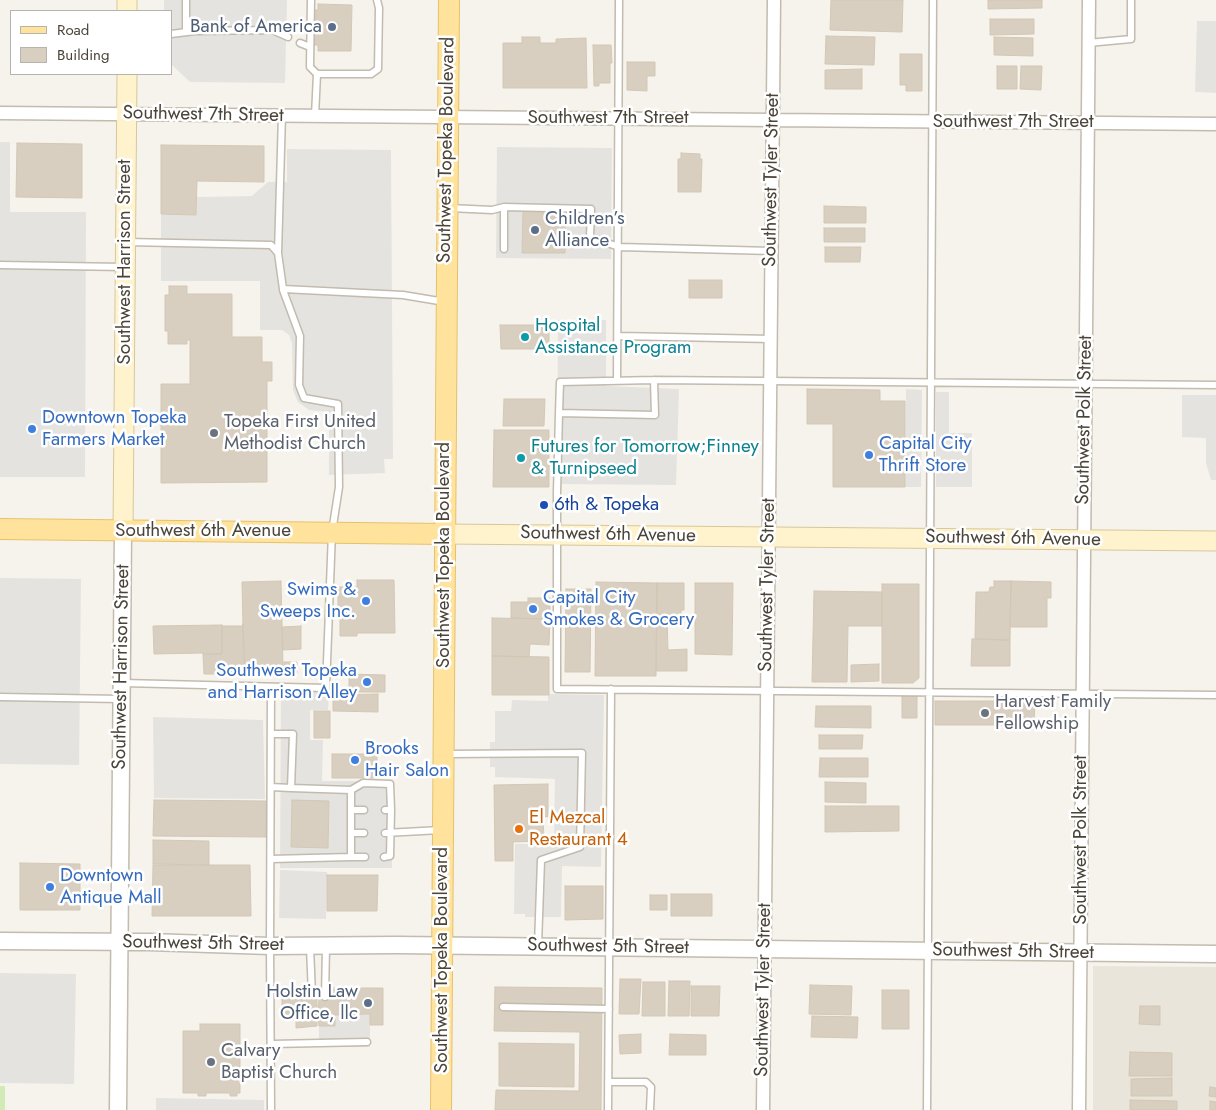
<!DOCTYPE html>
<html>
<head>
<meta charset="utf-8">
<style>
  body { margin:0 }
  #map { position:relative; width:1216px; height:1110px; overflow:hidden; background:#f6f3ec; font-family:Jost,sans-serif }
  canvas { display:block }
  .legend { position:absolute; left:10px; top:10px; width:162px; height:65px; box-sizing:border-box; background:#fff; border:1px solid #b7b4b0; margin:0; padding:6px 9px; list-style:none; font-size:15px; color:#4b4439 }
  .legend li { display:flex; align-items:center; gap:10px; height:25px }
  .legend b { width:25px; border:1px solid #b7b4b0 }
</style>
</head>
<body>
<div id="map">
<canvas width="1216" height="1110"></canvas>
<ul class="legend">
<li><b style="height:6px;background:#ffe39c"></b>Road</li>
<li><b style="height:14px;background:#d8cfc1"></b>Building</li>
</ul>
</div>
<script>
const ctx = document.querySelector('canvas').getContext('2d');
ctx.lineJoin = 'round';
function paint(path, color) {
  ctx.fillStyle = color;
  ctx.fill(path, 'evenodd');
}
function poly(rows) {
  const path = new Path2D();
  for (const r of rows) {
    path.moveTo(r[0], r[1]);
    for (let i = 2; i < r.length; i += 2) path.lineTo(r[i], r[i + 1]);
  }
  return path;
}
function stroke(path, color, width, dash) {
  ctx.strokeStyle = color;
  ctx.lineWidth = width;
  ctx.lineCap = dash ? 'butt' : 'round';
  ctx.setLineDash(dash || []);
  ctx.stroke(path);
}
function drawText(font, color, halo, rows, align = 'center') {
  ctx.font = font + ' Jost,sans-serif';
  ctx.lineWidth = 5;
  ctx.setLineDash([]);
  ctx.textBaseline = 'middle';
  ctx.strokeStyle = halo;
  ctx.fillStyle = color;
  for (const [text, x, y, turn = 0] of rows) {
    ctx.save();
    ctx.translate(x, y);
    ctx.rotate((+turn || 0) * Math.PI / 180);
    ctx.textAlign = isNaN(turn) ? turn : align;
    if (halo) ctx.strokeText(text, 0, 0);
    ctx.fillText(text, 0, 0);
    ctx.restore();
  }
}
paint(poly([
  [1093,966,1216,967,1216,1110,1093,1110]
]), '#eae5da');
paint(poly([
  [0,1086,5,1086,5,1110,0,1110]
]), '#d2eab5');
paint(poly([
  [164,0,287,0,285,83,190,82,171,64,171,11,164,11],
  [1197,21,1216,21,1216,93,1195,92],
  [0,142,10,142,10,212,86,212,85,477,0,477],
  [497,147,612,148,611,259,496,258],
  [523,211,566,212,565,253,522,252],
  [287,149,391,150,393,459,384,459,385,473,329,475,329,412,309,410,298,402,293,390,292,343,289,335,282,330,260,330,260,281,161,281,161,214,196,215,197,197,252,196,268,182,287,182],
  [558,320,606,320,606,386,679,389,676,485,557,484],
  [906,389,922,390,921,487,905,487],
  [936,392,949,392,949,433,972,433,972,487,936,487],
  [1182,395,1216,395,1216,480,1211,480,1206,463,1206,438,1182,437],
  [0,578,81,579,79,765,0,764],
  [281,692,329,692,328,710,310,710,310,740,323,740,322,781,392,781,392,868,280,868],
  [292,801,329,801,328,848,291,847],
  [548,694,604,695,601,867,562,866,561,917,525,917,525,914,514,914,515,844,554,844,555,779,495,777,495,767,490,767,490,742,495,742,495,711,511,711,512,700,548,701],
  [153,717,263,720,265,799,154,798],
  [280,870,327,872,326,919,279,918],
  [0,973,76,974,74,1084,0,1083],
  [370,1014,370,1047,319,1047,319,1026,335,1026,335,1015],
  [156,1098,264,1100,264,1110,156,1110]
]), '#e5e3e0');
const building = poly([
  [831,0,903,0,902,32,830,30,831,0],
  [988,0,1042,0,1042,8,988,9,988,0],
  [318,4,352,5,351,51,318,51,318,45,313,45,314,10,318,10,318,4],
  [990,19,1034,19,1034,34,990,35,990,19],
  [826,36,875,37,874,65,825,64,826,36],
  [522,37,540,37,540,43,556,43,556,39,586,38,587,88,503,88,503,43,522,43,522,37],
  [994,37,1033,38,1033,56,994,55,994,37],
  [593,45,611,45,612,63,610,63,610,83,599,83,599,86,594,86,593,45],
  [900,54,922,54,922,91,906,91,906,85,900,85,900,54],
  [627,62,655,62,655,76,647,76,647,91,627,90,627,62],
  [997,66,1017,66,1017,89,997,89,997,66],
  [1021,66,1042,66,1041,90,1020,89,1021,66],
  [862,69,862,89,825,89,825,70,862,69],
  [17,143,82,144,82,198,16,197,17,143],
  [161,145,264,146,264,182,197,181,196,215,161,214,161,145],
  [681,153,700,154,700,159,702,159,701,192,678,192,678,159,681,159,681,153],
  [824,206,866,207,866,223,824,223,824,206],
  [523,211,566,211,565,253,522,253,523,211],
  [824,228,865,228,865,242,824,242,824,228],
  [825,247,861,247,860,262,825,262,825,247],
  [689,280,722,280,722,298,689,298,689,280],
  [169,286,187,286,187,294,232,294,232,337,262,337,262,362,272,362,272,381,267,381,267,482,161,483,161,384,190,384,190,340,187,340,187,344,168,344,168,331,165,331,165,295,169,295,169,286],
  [500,325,549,325,549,349,501,349,500,325],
  [807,389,880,390,880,401,905,401,905,487,833,487,833,424,807,424,807,389],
  [504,399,545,399,544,426,503,426,504,399],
  [494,430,549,430,549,487,493,487,494,430],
  [357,580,394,580,395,633,357,633,357,636,340,636,340,617,357,617,357,615,338,615,338,587,357,587,357,580],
  [281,581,283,668,244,669,242,582,281,581],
  [994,581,1011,581,1010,640,975,639,976,592,989,592,990,587,994,587,994,581],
  [1011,581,1051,582,1051,598,1047,598,1047,627,1010,627,1011,581],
  [596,582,657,583,656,676,595,676,596,582],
  [657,583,684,583,684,610,681,610,681,617,667,617,668,650,687,649,687,671,656,671,657,583],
  [695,583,733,583,732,655,695,654,695,583],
  [882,584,919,584,919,678,913,683,882,683,882,584],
  [566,589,591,589,590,672,565,672,566,589],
  [814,591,882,592,882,626,848,626,847,682,812,682,814,591],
  [528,598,550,598,550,619,511,618,511,602,528,602,528,598],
  [492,618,550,619,549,645,530,644,529,657,492,656,492,618],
  [243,624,245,674,204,674,203,654,222,654,222,626,242,626,243,624],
  [222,625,222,654,203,654,203,653,154,654,153,626,222,625],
  [301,626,301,649,283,650,282,627,301,626],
  [972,639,1010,640,1010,666,971,666,972,639],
  [492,656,549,657,549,695,492,695,492,656],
  [284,662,297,662,297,673,284,673,284,662],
  [879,664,879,681,851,682,851,665,879,664],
  [349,674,385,675,385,692,354,692,354,689,349,689,349,674],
  [378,694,378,712,333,711,333,695,378,694],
  [902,696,917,696,917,718,902,718,902,696],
  [935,701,1035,701,1034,725,935,725,935,701],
  [816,706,871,706,871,728,815,727,816,706],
  [314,711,330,711,330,738,314,738,314,711],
  [819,735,863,735,862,749,819,749,819,735],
  [332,754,377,754,377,778,332,778,332,754],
  [820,758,868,758,868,777,819,777,820,758],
  [825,782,866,783,866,803,825,802,825,782],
  [548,784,548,817,543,816,544,841,513,842,513,861,495,861,494,785,548,784],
  [154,800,266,801,266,837,153,836,154,800],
  [292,800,329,801,328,848,291,847,292,800],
  [825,806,899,806,899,831,825,832,825,806],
  [153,840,209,841,209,865,153,864,153,840],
  [20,863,80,864,80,910,20,910,20,863],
  [153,865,250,865,251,916,152,916,153,865],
  [327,875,378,875,377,911,327,911,327,875],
  [565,886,603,886,603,919,565,920,565,886],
  [671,894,712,894,712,916,671,916,671,894],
  [650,895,667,895,667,910,650,910,650,895],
  [620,979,641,979,639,1014,619,1014,620,979],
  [669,981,690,981,689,1016,668,1016,669,981],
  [643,982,665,982,665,1016,642,1016,643,982],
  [810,985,852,986,851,1015,809,1014,810,985],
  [691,986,720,986,719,1016,691,1016,691,986],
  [495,987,602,988,601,1110,495,1110,496,1090,579,1091,580,1032,494,1031,495,987],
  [282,988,301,988,301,995,317,997,317,1026,296,1028,296,1019,282,1019,282,988],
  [332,988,383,988,383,1025,370,1025,370,1014,335,1015,335,1026,319,1026,318,1015,319,998,332,998,332,988],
  [882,990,909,990,909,1029,882,1029,882,990],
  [1140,1006,1160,1006,1160,1025,1139,1024,1140,1006],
  [812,1016,858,1017,857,1038,811,1037,812,1016],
  [200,1024,240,1024,240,1093,237,1093,237,1096,230,1096,230,1093,206,1093,206,1096,198,1096,198,1093,183,1093,183,1031,200,1031,200,1024],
  [641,1034,641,1053,620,1054,619,1035,641,1034],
  [670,1034,706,1035,706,1055,669,1055,670,1034],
  [499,1043,574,1044,574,1087,499,1086,499,1043],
  [1130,1052,1172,1053,1172,1076,1129,1076,1130,1052],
  [1172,1078,1172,1096,1131,1096,1131,1079,1172,1078],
  [1210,1087,1216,1088,1216,1097,1209,1096,1210,1087],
  [1130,1100,1177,1101,1177,1110,1130,1110,1130,1100],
  [1210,1101,1216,1102,1216,1110,1210,1110,1210,1101]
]);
paint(building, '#d8cfc1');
stroke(building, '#d3c7b4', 1);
const service = poly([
  [311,0,310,67,317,74,371,74,378,69,379,8,377,0],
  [186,32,186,0],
  [171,34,195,31,272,30,288,37],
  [300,43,310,47],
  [1088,43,1131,39,1131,0],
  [315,116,317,74],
  [449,208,492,210,504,207,591,209,590,237,619,247,772,251],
  [127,242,271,245,278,253,283,289,403,295,445,302],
  [504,249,504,207],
  [278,253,282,115],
  [0,265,124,267],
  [619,336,771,339],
  [654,380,655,415,559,413,557,492,557,689,1216,695],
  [617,381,619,0],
  [559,413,560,382,654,380,1216,385],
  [123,683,326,688,332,532,339,487,338,404,304,398,299,385,300,336,283,290],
  [271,687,270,946,271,1110],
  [0,697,121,699],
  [271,734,293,734,291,788,351,790,351,833,364,833],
  [447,754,582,753,580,847,541,860,538,945],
  [271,787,291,788],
  [351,790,363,783,390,784,391,810],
  [351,810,364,810],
  [385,833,441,830],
  [351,857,365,857],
  [384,857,390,856,391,810,385,810],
  [271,859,351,857,351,833],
  [310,947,312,995],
  [325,997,326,947],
  [503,1007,609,1009],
  [272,1044,367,1042],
  [608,1082,646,1082,651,1087,650,1110],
  [608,1110,611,689],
  [927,1110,933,0]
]);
const minor = poly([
  [0,113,1216,124],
  [763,1110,774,0],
  [1079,1110,1089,0]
]);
const tertiary = poly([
  [0,941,149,942,270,946,396,945,1216,954],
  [118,1110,123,530]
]);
const secondary = poly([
  [127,11,127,0],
  [123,530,127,74],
  [444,534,1216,541]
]);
const primary = poly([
  [0,529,444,534],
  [441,1110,449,0]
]);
stroke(service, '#c2bbae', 9);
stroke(minor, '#c2bbae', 15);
stroke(tertiary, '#c2bbae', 19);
stroke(secondary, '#d6c79b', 21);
stroke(primary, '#e6c16a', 22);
stroke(service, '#fff', 6);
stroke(minor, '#fff', 12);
stroke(tertiary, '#fff', 16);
stroke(secondary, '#fff3cd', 19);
stroke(primary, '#ffe39c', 20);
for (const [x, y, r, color] of [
  [332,27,5,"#5c6f8a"],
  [535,230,5,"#5c6f8a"],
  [525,337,5,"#0f9aa8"],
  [32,429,5,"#3f7fe0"],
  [214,433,5,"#6b7280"],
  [869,455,5,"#3f7fe0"],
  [521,458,5,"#0f9aa8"],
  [544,505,5,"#1a4fb4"],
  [366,601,5,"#3f7fe0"],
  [533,609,5,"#3f7fe0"],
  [367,682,5,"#3f7fe0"],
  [985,713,5,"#6b7280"],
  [355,760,5,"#3f7fe0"],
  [519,829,5,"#e8710a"],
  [50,887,5,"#3f7fe0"],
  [368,1003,5,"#5c6f8a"],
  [211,1062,5,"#6b7280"]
]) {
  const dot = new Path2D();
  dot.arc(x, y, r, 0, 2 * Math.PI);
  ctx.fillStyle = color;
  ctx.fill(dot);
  stroke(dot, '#fff', 2);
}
drawText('19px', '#4e5e75', '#fff', [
  ["Bank of America",322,27],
  ["Children’s",545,219,"left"],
  ["Alliance",545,241,"left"],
  ["Holstin Law",358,992],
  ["Office, llc",358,1014]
], 'right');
drawText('19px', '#4b4439', '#fff', [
  ["Southwest 7th Street",203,115,1],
  ["Southwest 7th Street",608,118],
  ["Southwest 7th Street",1013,122],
  ["Southwest Topeka Boulevard",447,150,-89],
  ["Southwest Tyler Street",772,180,-89],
  ["Southwest Harrison Street",125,262,-90],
  ["Southwest Polk Street",1085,420,-89],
  ["Southwest 6th Avenue",203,531],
  ["Southwest 6th Avenue",608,535,1],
  ["Southwest 6th Avenue",1013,539,1],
  ["Southwest Topeka Boulevard",444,555,-90],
  ["Southwest Tyler Street",768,585,-89],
  ["Southwest Harrison Street",122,667,-89],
  ["Southwest Polk Street",1081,840,-90],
  ["Southwest 5th Street",203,944,1],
  ["Southwest 5th Street",608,947,1],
  ["Southwest 5th Street",1013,952,1],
  ["Southwest Topeka Boulevard",442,960,-90],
  ["Southwest Tyler Street",764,990,-89]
]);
drawText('19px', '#0d838f', '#fff', [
  ["Hospital",535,326],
  ["Assistance Program",535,348],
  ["Futures for Tomorrow;Finney",531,447],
  ["& Turnipseed",531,469]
], 'left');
drawText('19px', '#366cbe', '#fff', [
  ["Downtown Topeka",42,418],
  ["Farmers Market",42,440],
  ["Capital City",879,444],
  ["Thrift Store",879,466],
  ["Swims &",356,590,"right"],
  ["Sweeps Inc.",356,612,"right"],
  ["Capital City",543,598],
  ["Smokes & Grocery",543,620],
  ["Southwest Topeka",357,671,"right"],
  ["and Harrison Alley",357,693,"right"],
  ["Brooks",365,749],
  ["Hair Salon",365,771],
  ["Downtown",60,876],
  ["Antique Mall",60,898]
], 'left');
drawText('19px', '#5b616d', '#fff', [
  ["Topeka First United",224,422],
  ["Methodist Church",224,444],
  ["Harvest Family",995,702],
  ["Fellowship",995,724],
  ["Calvary",221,1051],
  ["Baptist Church",221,1073]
], 'left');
drawText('19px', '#164399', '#fff', [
  ["6th & Topeka",554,505]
], 'left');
drawText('19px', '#c56008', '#fff', [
  ["El Mezcal",529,818],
  ["Restaurant 4",529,840]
], 'left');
</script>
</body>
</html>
